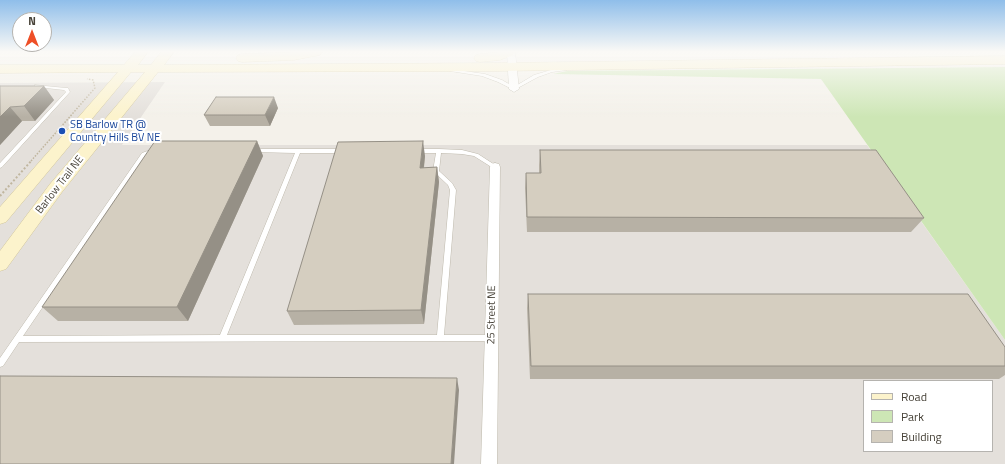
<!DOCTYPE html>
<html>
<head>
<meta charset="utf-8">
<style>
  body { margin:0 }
  #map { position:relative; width:1005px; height:464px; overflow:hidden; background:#f4f1ea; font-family:"Titillium Web",sans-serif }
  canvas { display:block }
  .legend { position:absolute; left:863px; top:380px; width:130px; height:72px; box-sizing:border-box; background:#fff; border:1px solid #b5b3af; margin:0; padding:5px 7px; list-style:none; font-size:12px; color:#474238 }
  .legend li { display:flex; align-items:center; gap:8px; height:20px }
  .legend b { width:20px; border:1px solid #b5b3af }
  .north { position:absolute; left:12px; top:12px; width:40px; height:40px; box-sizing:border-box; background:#fff; border:1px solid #b5b3af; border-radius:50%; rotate:0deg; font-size:11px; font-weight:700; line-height:16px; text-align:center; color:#474238 }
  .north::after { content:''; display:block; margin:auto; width:14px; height:18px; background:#ee4f27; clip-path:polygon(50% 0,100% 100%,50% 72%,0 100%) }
</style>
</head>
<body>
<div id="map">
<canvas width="1005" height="464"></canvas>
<ul class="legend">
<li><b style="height:5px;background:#fcf3cc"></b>Road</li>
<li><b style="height:11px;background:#cde6b5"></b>Park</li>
<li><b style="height:11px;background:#d5cec0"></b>Building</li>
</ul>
<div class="north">N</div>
</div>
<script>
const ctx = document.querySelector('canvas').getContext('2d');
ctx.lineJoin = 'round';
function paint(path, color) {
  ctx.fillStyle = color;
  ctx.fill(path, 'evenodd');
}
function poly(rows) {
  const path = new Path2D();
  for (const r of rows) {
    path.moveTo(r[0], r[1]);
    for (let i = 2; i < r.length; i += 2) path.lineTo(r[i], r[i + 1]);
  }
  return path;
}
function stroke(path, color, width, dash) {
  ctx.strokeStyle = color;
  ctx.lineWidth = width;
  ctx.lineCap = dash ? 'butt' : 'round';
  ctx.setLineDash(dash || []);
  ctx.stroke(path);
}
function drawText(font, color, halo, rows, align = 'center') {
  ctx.font = font + ' "Titillium Web",sans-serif';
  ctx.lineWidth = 4;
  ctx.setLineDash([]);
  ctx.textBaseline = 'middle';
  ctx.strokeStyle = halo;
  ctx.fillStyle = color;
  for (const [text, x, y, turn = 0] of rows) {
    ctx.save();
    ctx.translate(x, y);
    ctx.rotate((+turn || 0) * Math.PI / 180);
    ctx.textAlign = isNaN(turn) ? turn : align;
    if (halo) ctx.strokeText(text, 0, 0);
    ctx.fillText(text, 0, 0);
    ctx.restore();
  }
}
paint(poly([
  [165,82,122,145,867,145,1005,340,1005,464,0,464,0,83],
  [864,381,992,381,992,451,864,451]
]), '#e4e0db');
paint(poly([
  [1005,67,1005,340,821,79,553,74,567,71]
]), '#cde6b5');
const lane = poly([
  [565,68,567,69,567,70,552,72,538,77,514,90,498,82,482,76,450,71,448,70,450,69,485,74,502,80,514,87,534,75,551,70,565,68],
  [35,85,66,88,68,88,70,92,2,167,0,168,0,163,66,92,64,90,37,87,35,87,35,85],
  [156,148,159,150,158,151,146,155,23,336,220,335,295,153,253,152,252,151,255,149,344,149,347,151,344,153,300,153,227,335,437,335,450,190,448,185,433,171,436,153,417,153,414,151,417,149,439,149,462,150,478,154,498,167,495,169,493,168,474,156,462,154,441,153,439,171,452,183,456,190,444,335,492,335,494,336,496,338,494,340,492,341,19,342,3,366,0,367,0,358,142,153,156,148]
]);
const street = poly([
  [507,52,515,52,519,89,514,92,509,89,507,52],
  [495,163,499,164,500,167,497,464,481,464,490,167,491,164,495,163]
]);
const secondary = poly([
  [135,52,148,52,138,65,151,65,161,52,174,52,164,65,498,63,1005,56,1005,64,498,71,158,72,62,192,6,269,0,271,0,251,50,184,145,72,131,72,6,222,0,224,0,207,118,72,0,73,0,65,124,65,135,52],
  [293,52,322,52,320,55,294,60,242,62,238,61,236,58,238,55,242,54,293,52],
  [498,52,515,52,513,55,500,60,480,62,476,61,474,58,476,55,480,54,498,52]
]);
stroke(lane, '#bfbaad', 1);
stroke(street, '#bfbaad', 1);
stroke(secondary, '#d1c69c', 1);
stroke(poly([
  [31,161,95,88,93,80,87,79]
]), '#c0b69f', 1.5, [1.5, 1.5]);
stroke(poly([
  [0,196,32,160]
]), '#c0b69f', 2, [2, 2]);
paint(lane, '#fff');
paint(street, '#fff');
paint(secondary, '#fcf3cc');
paint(poly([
  [0,86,44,86,54,100,35,121,22,121,0,145],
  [278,108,270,126,210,126,204,115],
  [257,141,263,156,188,321,58,321,42,307],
  [540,150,924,218,911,232,527,232,525,188,526,173,539,173,539,165],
  [425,156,424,168,437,167,439,182,424,324,294,325,287,311],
  [528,294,1005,347,1005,375,999,379,530,379,527,308]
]), '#b7b1a5');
paint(poly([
  [44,86,54,100,35,121,24,106],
  [274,97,278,108,270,126,265,115],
  [10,107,22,121,0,145,0,117],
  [257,141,263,156,188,321,177,307],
  [423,141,425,156,422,183,420,168],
  [437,167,439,182,424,324,421,310],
  [457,378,459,390,454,464,451,464]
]), '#959086');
const building = poly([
  [0,86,44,86,24,106,10,107,0,117,0,86],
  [216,97,274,97,265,115,204,115,216,97],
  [155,141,257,141,177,307,42,307,155,141],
  [423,141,420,168,437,167,421,310,287,311,338,142,423,141],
  [540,150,876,150,924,218,527,217,526,173,541,173,540,150],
  [528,294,968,294,1005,347,1005,366,531,366,528,294],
  [0,376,457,378,451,464,0,464,0,376]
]);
paint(building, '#d5cec0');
stroke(building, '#959086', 1);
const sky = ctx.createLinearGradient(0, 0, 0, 117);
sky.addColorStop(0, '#8fbeea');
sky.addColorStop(0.44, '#faf9f6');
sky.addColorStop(1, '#faf9f600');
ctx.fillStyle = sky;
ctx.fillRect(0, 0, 1005, 117);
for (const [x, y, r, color] of [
  [62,131,4,"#1a4fb4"]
]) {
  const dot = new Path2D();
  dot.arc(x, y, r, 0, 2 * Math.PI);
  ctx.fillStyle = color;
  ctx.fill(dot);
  stroke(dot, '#fff', 1.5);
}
drawText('11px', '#164399', '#fff', [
  ["SB Barlow TR @",70,125],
  ["Country Hills BV NE",70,138]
], 'left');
drawText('11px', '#474238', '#fff', [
  ["Barlow Trail NE",60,185,-52],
  ["25 Street NE",492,315,-89]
]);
</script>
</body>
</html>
